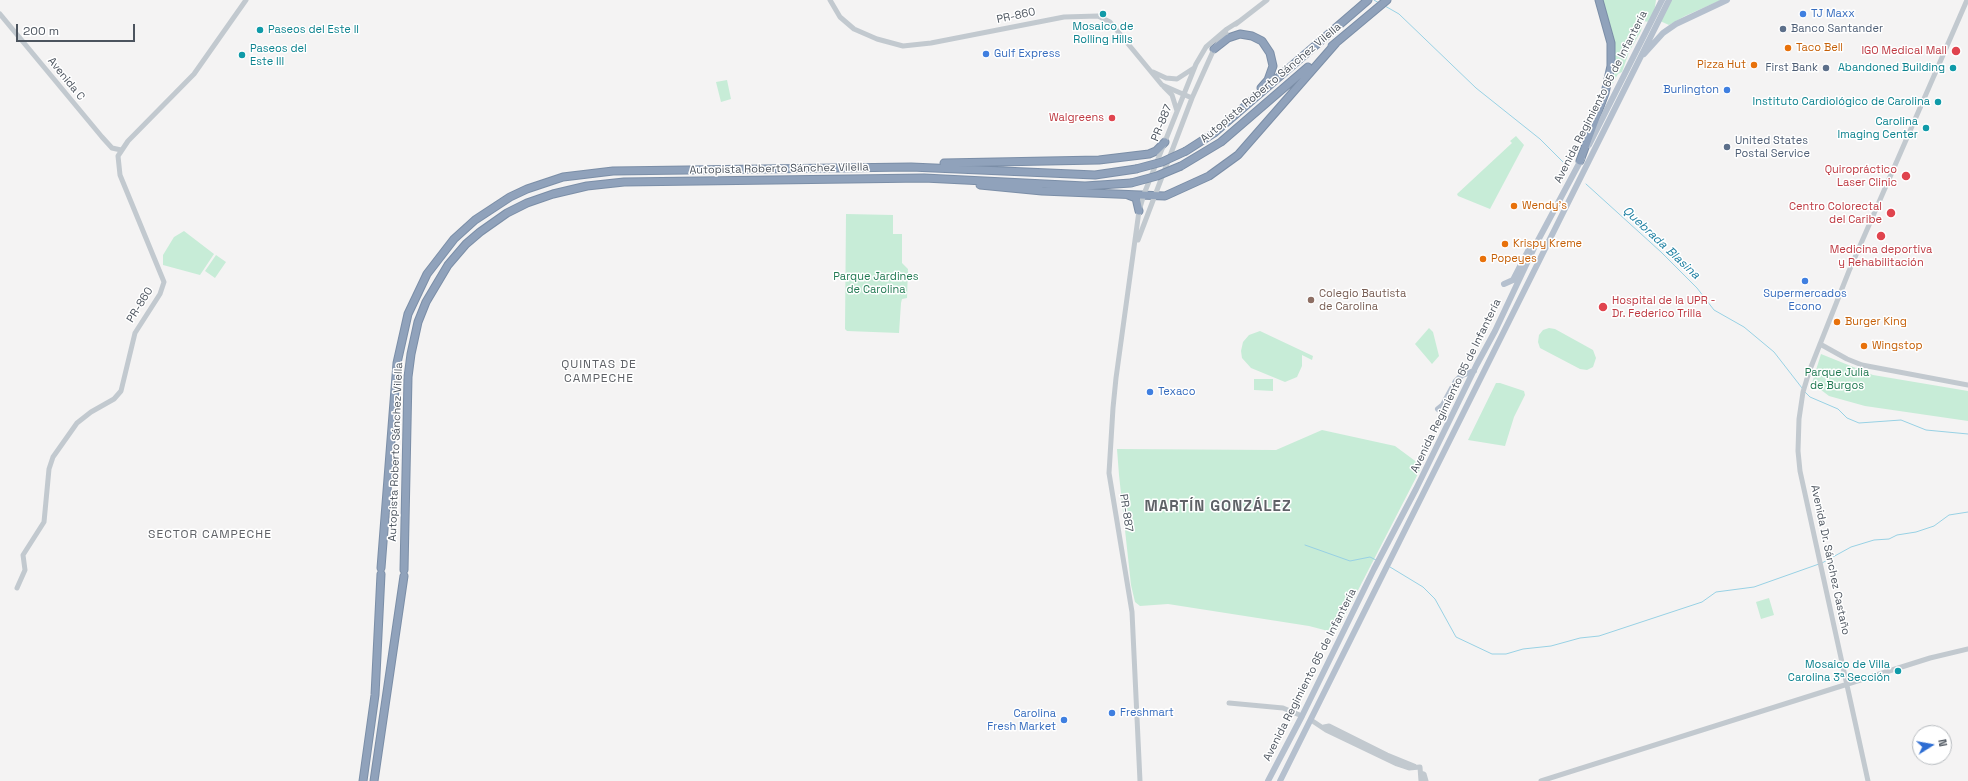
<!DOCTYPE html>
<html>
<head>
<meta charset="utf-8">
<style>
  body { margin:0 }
  #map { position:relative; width:1968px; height:781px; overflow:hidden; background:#f4f3f3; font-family:"Space Grotesk",sans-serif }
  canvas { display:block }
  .north { position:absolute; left:1912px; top:725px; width:40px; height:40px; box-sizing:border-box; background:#fff; border:1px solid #b7bbbf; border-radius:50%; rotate:79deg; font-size:11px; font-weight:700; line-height:16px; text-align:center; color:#4c545e }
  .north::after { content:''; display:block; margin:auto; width:14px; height:18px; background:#2d6dd3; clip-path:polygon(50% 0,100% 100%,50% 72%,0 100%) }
  .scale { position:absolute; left:16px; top:24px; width:119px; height:18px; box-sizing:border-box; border:2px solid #4c545e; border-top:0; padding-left:5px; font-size:12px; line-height:14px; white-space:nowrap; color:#4c545e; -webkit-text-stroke:3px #fff; paint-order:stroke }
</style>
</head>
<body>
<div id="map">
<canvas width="1968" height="781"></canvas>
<div class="north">N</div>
<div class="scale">200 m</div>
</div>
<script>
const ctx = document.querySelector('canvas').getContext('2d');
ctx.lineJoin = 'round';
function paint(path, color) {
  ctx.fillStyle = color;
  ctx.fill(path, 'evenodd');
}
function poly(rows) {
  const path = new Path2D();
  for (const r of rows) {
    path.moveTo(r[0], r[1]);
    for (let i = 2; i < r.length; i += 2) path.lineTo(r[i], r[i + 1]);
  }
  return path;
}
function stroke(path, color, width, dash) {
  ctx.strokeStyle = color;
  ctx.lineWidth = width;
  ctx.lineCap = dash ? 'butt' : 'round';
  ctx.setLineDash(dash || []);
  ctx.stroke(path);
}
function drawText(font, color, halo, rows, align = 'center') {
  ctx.font = font + ' "Space Grotesk",sans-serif';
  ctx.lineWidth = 3;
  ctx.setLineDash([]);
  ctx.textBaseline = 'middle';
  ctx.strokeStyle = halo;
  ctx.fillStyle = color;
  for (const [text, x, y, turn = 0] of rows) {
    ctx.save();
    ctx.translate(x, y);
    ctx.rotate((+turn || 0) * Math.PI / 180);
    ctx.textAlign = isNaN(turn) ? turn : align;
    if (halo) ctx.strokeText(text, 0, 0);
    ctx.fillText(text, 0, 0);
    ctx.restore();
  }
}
paint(poly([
  [1602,0,1656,0,1654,13,1649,22,1643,21,1641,31,1629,52,1622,72,1618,74,1610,88,1614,68,1612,36],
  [1671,0,1721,0,1685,16,1669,25,1660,21],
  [727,80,731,99,721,102,716,82],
  [1516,136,1524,145,1490,209,1458,196,1457,194,1512,143,1510,141],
  [846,214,893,215,893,234,902,234,902,263,908,269,907,298,902,299,901,303,899,333,847,331,845,329],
  [184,231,214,254,200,275,163,265,163,255,174,237],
  [216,255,226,262,215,278,205,271],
  [1429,328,1433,332,1439,356,1432,364,1415,344],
  [1549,328,1555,329,1593,350,1596,358,1593,367,1587,370,1580,369,1540,348,1538,342,1539,335,1543,330],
  [1260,331,1313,356,1312,360,1302,355,1302,366,1297,377,1285,382,1251,368,1242,358,1241,351,1243,342,1249,335],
  [1821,354,1873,375,1968,391,1968,421,1865,406,1829,396,1812,383],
  [1254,379,1273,379,1273,391,1254,390],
  [1496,383,1500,383,1524,391,1525,395,1514,417,1505,446,1468,440],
  [1322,430,1395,446,1422,466,1337,631,1332,632,1309,626,1168,604,1140,606,1135,602,1131,585,1119,475,1117,449,1276,450],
  [1769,598,1774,615,1761,619,1756,602]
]), '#c7ecd7');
stroke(poly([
  [1374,0,1379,3],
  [1385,6,1399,14,1476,88,1540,139,1564,163],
  [1586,184,1661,252,1697,288,1714,310,1744,327,1774,352,1802,388],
  [1805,392,1810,397,1838,409,1847,418,1859,423,1901,420,1926,430,1968,434],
  [1305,545,1350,561,1370,557,1376,560],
  [1822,563,1851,547,1874,540,1889,539,1897,535,1916,532,1934,526,1949,515,1968,512],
  [1390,567,1423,587,1435,599,1456,637,1492,654,1506,654,1523,649,1551,646,1580,638,1599,636,1702,602,1716,592,1754,587,1819,564]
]), '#98d1e4', 1);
const motorway = poly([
  [1332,46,1387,0],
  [1214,49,1228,38,1240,34,1252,36,1262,41,1270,53,1273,66,1268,80,1261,88],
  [1186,151,1214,133,1368,0],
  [1580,161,1605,93,1611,66,1611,43,1599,0],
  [944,163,1099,160,1149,154,1156,151,1165,142],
  [1181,166,1221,142,1308,67],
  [980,185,1042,191,1165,196,1209,176,1238,155,1336,43],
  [1128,195,1136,198,1139,211],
  [381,568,397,363,408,314,427,274,454,239,475,220,510,197,527,189,563,177,613,171,911,167,1095,175,1136,169],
  [404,570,408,377,411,354,418,322,426,302,448,265,466,244,480,232,507,213,527,203,553,194,587,186,624,182,924,178,1085,186,1131,183],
  [363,781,375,695,381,574],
  [374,781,404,576]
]);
stroke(motorway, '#7b8ea7', 9);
stroke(poly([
  [830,0,840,17,854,29,877,39,903,46,931,43,1064,17,1098,16,1110,22,1162,85,1192,98],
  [0,14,102,137,112,148,121,150],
  [1236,24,1267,0],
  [1153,72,1166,78,1177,79,1194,68],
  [1164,87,1172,95,1177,111],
  [1138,240,1192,98,1214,49,1226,33],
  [1820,344,1847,359,1862,365,1968,385],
  [17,588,25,570,23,555,44,522,49,469,53,457,77,423,91,412,114,399,121,391,135,333,160,294,164,282,120,175,118,156,128,141,194,74,246,0],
  [1229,703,1283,708,1302,716],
  [1311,720,1326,730,1397,764,1409,768,1420,767,1421,781],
  [1324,727,1329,726,1387,755,1414,766],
  [1421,773,1424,774,1426,781],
  [1140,781,1132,612,1109,473,1113,408,1116,378,1139,211,1144,194,1196,64,1206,47,1227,29,1238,22],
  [1541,781,1930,658,1968,649],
  [1868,781,1800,471,1798,451,1799,419,1803,392,1809,372,1849,271,1967,0]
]), '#c2c9cf', 5);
stroke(poly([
  [1644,54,1663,33,1676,24,1727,0],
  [1589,145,1662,0],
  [1504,284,1513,280,1528,251,1534,247],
  [1438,409,1443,405,1456,381,1462,375,1474,371],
  [1268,781,1302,716,1374,569,1416,489,1476,366,1495,331,1535,246,1582,158],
  [1280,781,1669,0]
]), '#b5c0ce', 6);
stroke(motorway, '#90a2bb', 7);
const motorwayBridge = poly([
  [1136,169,1162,162,1186,151],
  [1131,183,1157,176,1181,166]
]);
stroke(motorwayBridge, '#7b8ea7', 9, []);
stroke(motorwayBridge, '#90a2bb', 7);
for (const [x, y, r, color] of [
  [1103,14,4,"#0f9aa8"],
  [1803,14,4,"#3f7fe0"],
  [1783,29,4,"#5c6f8a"],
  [260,30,4,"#0f9aa8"],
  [1788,48,4,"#e8710a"],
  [1956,51,5,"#e0444e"],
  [986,54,4,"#3f7fe0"],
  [242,55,4,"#0f9aa8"],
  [1754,65,4,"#e8710a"],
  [1826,68,4,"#5c6f8a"],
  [1953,68,4,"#0f9aa8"],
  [1727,90,4,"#3f7fe0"],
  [1938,102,4,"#0f9aa8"],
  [1112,118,4,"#e0444e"],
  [1926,128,4,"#0f9aa8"],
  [1727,147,4,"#5c6f8a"],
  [1906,176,5,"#e0444e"],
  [1514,206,4,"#e8710a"],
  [1891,213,5,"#e0444e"],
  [1881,236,5,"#e0444e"],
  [1505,244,4,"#e8710a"],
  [1483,259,4,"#e8710a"],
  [1805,281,4,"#3f7fe0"],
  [1311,300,4,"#8d6e63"],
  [1603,307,5,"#e0444e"],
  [1837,322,4,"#e8710a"],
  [1864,346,4,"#e8710a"],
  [1150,392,4,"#3f7fe0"],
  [1898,671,4,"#0f9aa8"],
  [1112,713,4,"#3f7fe0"],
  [1064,720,4,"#3f7fe0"]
]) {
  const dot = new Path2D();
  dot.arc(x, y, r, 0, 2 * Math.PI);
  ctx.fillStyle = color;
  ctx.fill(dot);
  stroke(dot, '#fff', 1.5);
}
drawText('11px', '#366cbe', '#fff', [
  ["TJ Maxx",1811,14],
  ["Gulf Express",994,54],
  ["Burlington",1719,90,"right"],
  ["Supermercados",1805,294,"center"],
  ["Econo",1805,307,"center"],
  ["Texaco",1158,392],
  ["Freshmart",1120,713],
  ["Carolina",1056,714,"right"],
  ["Fresh Market",1056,727,"right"]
], 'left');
drawText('11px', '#4c545e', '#fff', [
  ["PR-860",1016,16,-12],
  ["Avenida C",66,79,51],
  ["Autopista Roberto Sánchez Vilella",1271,83,-40],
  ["Avenida Regimiento 65 de Infantería",1601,97,-63],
  ["PR-887",1162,123,-68],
  ["Autopista Roberto Sánchez Vilella",779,169,-1],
  ["PR-860",140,305,-58],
  ["Avenida Regimiento 65 de Infantería",1456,386,-64],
  ["Autopista Roberto Sánchez Vilella",396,452,-88],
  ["PR-887",1126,513,81],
  ["Avenida Dr. Sánchez Castaño",1830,560,78],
  ["Avenida Regimiento 65 de Infantería",1310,675,-63]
]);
drawText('11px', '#0d838f', '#fff', [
  ["Mosaico de",1103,27,"center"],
  ["Rolling Hills",1103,40,"center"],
  ["Paseos del Este II",268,30,"left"],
  ["Paseos del",250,49,"left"],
  ["Este III",250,62,"left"],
  ["Abandoned Building",1945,68],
  ["Instituto Cardiológico de Carolina",1930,102],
  ["Carolina",1918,122],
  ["Imaging Center",1918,135],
  ["Mosaico de Villa",1890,665],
  ["Carolina 3ª Sección",1890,678]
], 'right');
drawText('11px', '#4e5e75', '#fff', [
  ["Banco Santander",1791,29],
  ["First Bank",1818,68,"right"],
  ["United States",1735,141],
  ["Postal Service",1735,154]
], 'left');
drawText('11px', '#c56008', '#fff', [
  ["Taco Bell",1796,48],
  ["Pizza Hut",1746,65,"right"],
  ["Wendy's",1522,206],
  ["Krispy Kreme",1513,244],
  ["Popeyes",1491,259],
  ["Burger King",1845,322],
  ["Wingstop",1872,346]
], 'left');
drawText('11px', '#be3a42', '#fff', [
  ["IGO Medical Mall",1947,51],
  ["Walgreens",1104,118],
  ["Quiropráctico",1897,170],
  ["Laser Clinic",1897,183],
  ["Centro Colorectal",1882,207],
  ["del Caribe",1882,220],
  ["Medicina deportiva",1881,250,"center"],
  ["y Rehabilitación",1881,263,"center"],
  ["Hospital de la UPR -",1612,301,"left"],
  ["Dr. Federico Trilla",1612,314,"left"]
], 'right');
drawText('11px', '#227a53', '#fff', [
  ["Parque Jardines",876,277],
  ["de Carolina",876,290],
  ["Parque Julia",1837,373],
  ["de Burgos",1837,386]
]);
drawText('11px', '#785e54', '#fff', [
  ["Colegio Bautista",1319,294],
  ["de Carolina",1319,307]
], 'left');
drawText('italic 12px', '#1b7ea1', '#fff', [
  ["Quebrada Blasina",1661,243,43]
]);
ctx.letterSpacing = '1px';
drawText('12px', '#5f6267', '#fff', [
  ["QUINTAS DE",599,365],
  ["CAMPECHE",599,379],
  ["SECTOR CAMPECHE",210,535]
]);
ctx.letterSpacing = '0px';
ctx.letterSpacing = '1px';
drawText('bold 15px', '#5f6267', '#fff', [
  ["MARTÍN GONZÁLEZ",1218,507]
]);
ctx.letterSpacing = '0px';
</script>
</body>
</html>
